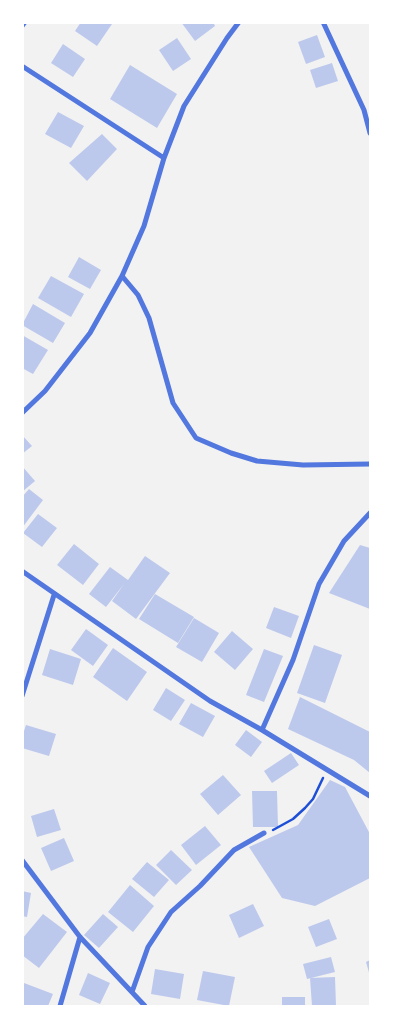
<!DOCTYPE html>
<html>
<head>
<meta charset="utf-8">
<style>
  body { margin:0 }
  #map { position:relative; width:393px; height:1029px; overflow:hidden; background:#f2f2f2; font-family:Overpass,sans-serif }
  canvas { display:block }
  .frame { position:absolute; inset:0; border:24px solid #fff; pointer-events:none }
</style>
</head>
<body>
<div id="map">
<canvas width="393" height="1029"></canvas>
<div class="frame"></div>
</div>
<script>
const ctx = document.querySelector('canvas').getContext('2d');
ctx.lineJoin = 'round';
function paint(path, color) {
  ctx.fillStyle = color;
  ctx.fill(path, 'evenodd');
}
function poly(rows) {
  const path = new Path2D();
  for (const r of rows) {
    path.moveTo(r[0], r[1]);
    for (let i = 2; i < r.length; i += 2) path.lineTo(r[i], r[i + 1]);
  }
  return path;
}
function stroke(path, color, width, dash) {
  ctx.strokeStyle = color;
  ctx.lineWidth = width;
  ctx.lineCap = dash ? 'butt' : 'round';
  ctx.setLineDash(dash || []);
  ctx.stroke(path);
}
paint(poly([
  [81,22,110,22,112,24,97,46,75,31],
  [181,22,213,22,215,26,195,41],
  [317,35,325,57,306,64,298,42],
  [177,38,191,59,173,71,159,50],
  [63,44,85,59,73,77,51,63],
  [332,63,338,81,316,88,310,70],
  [130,65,177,94,157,128,110,99],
  [58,112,84,126,71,148,45,134],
  [102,134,117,149,87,181,69,163],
  [79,257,101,270,90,289,68,277],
  [51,276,84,294,71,317,38,298],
  [33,304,65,323,53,343,22,325],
  [22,335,48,350,33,374,22,368],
  [22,435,32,446,22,454],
  [22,466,35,481,22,492],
  [29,489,43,500,22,528,22,497],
  [38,514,57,528,42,547,23,533],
  [74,544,99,564,83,585,57,565],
  [360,545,370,548,370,609,329,593],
  [145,556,170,573,136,619,112,601,124,584,106,607,89,594,110,567,128,580],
  [155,594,194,617,178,643,139,619],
  [274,607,299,616,291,638,266,628],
  [194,618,219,633,202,662,176,647],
  [86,629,108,645,93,666,71,650],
  [232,631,253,649,235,670,214,652],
  [314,645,342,655,325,703,297,693],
  [113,648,147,672,127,701,93,677],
  [50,649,81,659,73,685,42,675],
  [264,649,283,656,264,702,246,695],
  [166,688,185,700,171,721,153,710],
  [300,697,370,732,370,773,354,760,288,729],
  [191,703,215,716,203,737,179,724],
  [26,725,56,734,49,756,22,748,22,737],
  [246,730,262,742,251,757,235,745],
  [291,753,299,765,272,783,264,771],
  [223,775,241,795,218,815,200,794],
  [330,780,345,787,370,834,370,878,315,906,282,898,249,847,298,825],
  [252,791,277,791,278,827,253,827],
  [54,809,61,830,37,837,31,816],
  [205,826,221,845,196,865,181,845],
  [64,838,74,861,51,871,41,848],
  [171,850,192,870,176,885,156,865],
  [147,862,169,880,154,897,132,879],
  [130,885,154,906,133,932,108,912],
  [22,891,31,893,27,917,22,916],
  [253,904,264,926,239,938,229,915],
  [43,914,67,932,39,968,22,955,22,939],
  [103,914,118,927,99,948,84,935],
  [329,919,337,939,316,947,308,927],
  [331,957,335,972,307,979,303,964],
  [370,960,370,976,366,962],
  [155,969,184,974,180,999,151,994],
  [203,971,235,977,229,1006,197,1000],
  [88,973,110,983,100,1004,79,995],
  [335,977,336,1006,312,1006,310,978],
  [24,983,53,994,48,1006,22,1006],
  [282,997,305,997,305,1006,282,1006]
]), '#bdc9ec');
stroke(poly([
  [273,830,293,819,305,808,313,799,323,778]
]), '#1d4ed8', 2.5);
stroke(poly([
  [323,22,364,110,370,133],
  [22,26,25,22],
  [22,66,164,158],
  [122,276,138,295,149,318,173,403,196,438,231,453,257,461,303,465,370,464],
  [22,413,45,391,90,333,122,276,144,226,164,158,184,106,227,38,239,22],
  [22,571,210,701,262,730,370,796],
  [22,696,54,595],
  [262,730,293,660,319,584,344,541,370,513],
  [22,860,80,937,145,1006],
  [132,992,148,947,171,912,200,886,234,850,264,833],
  [60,1006,80,937]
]), '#5277de', 5);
</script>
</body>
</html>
